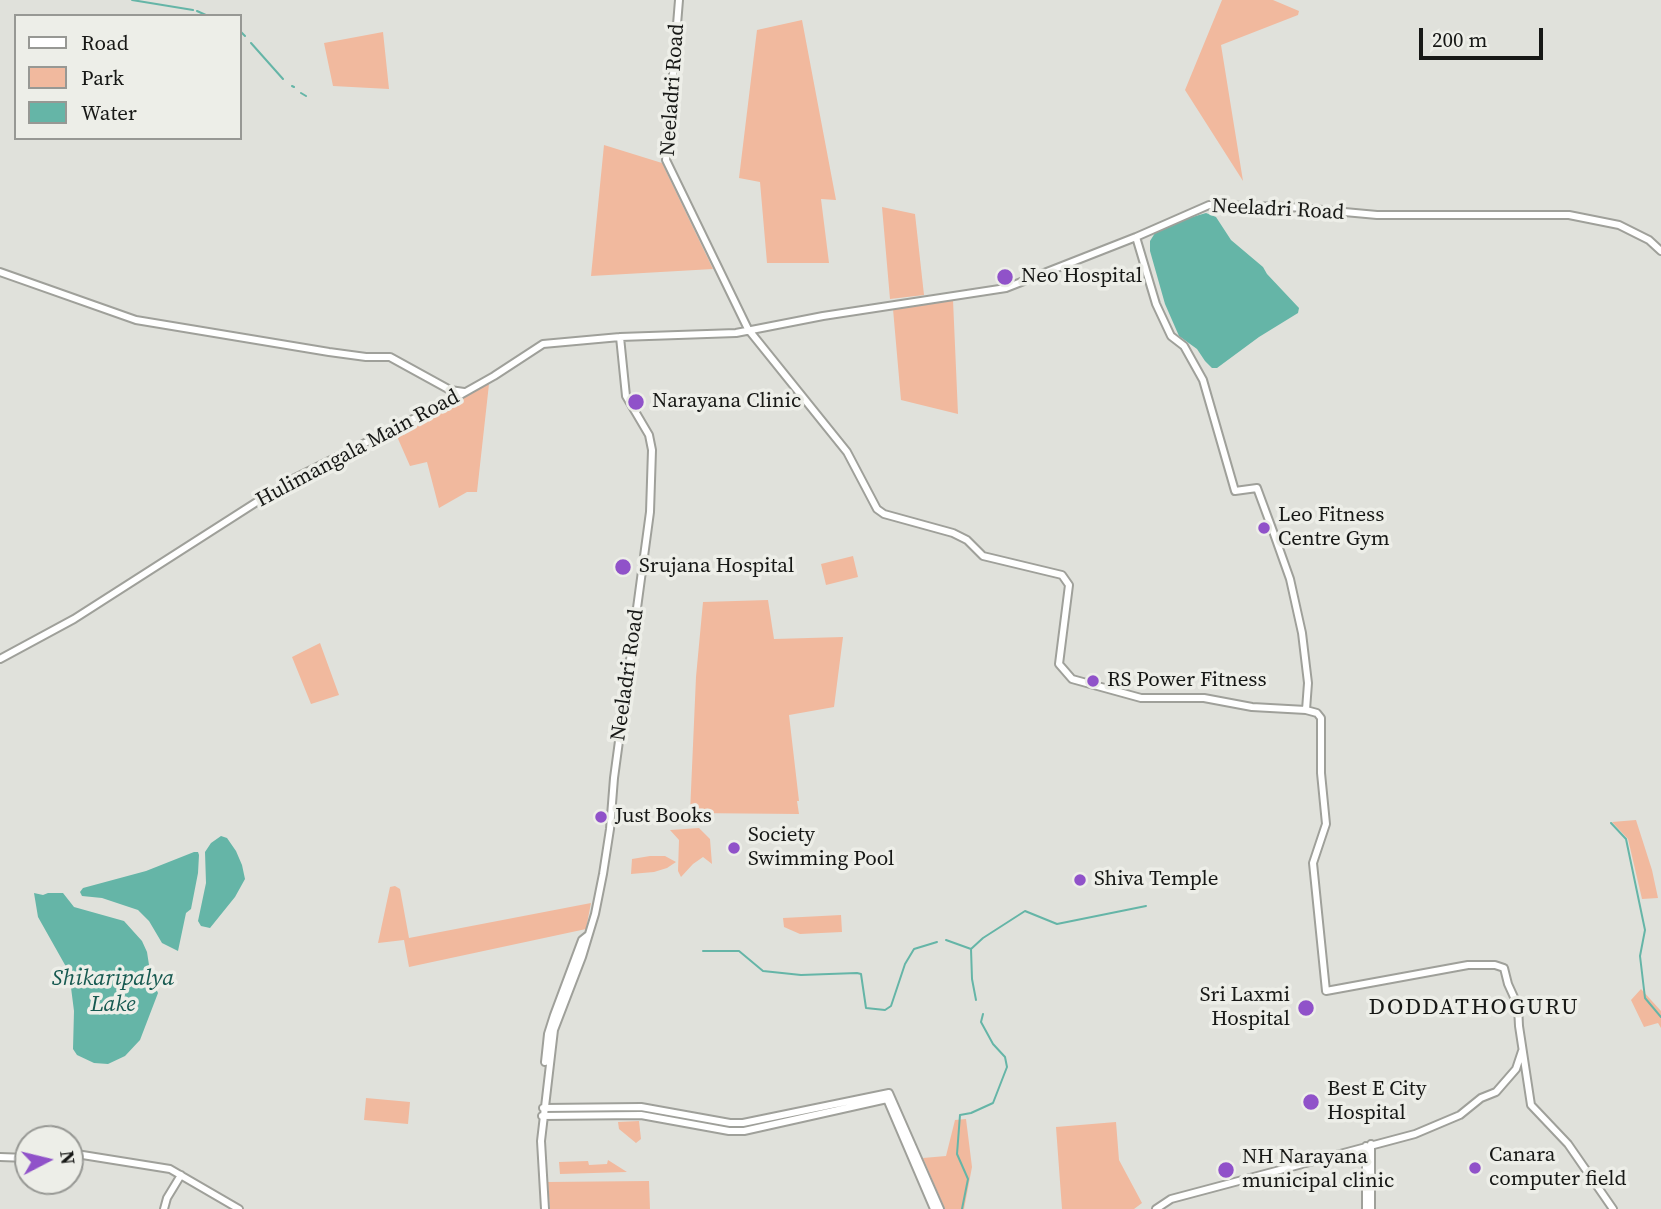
<!DOCTYPE html>
<html>
<head>
<meta charset="utf-8">
<style>
  body { margin:0 }
  #map { position:relative; width:1661px; height:1209px; overflow:hidden; background:#e0e1db; font-family:"Source Serif 4",serif }
  canvas { display:block }
  .legend { position:absolute; left:14px; top:14px; width:228px; height:126px; box-sizing:border-box; background:#edeee8; border:2px solid #979894; margin:0; padding:9px 12px; list-style:none; font-size:21px; color:#171816 }
  .legend li { display:flex; align-items:center; gap:14px; height:35px }
  .legend b { width:35px; border:2px solid #979894 }
  .north { position:absolute; left:14px; top:1125px; width:70px; height:70px; box-sizing:border-box; background:#edeee8; border:2px solid #979894; border-radius:50%; rotate:83deg; font-size:19px; font-weight:700; line-height:28px; text-align:center; color:#171816 }
  .north::after { content:''; display:block; margin:auto; width:24px; height:32px; background:#9052c9; clip-path:polygon(50% 0,100% 100%,50% 72%,0 100%) }
  .scale { position:absolute; left:1419px; top:28px; width:124px; height:32px; box-sizing:border-box; border:4px solid #171816; border-top:0; padding-left:9px; font-size:21px; line-height:24px; white-space:nowrap; color:#171816; -webkit-text-stroke:5px #edeee8; paint-order:stroke }
</style>
</head>
<body>
<div id="map">
<canvas width="1661" height="1209"></canvas>
<ul class="legend">
<li><b style="height:9px;background:#fff"></b>Road</li>
<li><b style="height:19px;background:#f1b99e"></b>Park</li>
<li><b style="height:19px;background:#65b5a7"></b>Water</li>
</ul>
<div class="north">N</div>
<div class="scale">200 m</div>
</div>
<script>
const ctx = document.querySelector('canvas').getContext('2d');
ctx.lineJoin = 'round';
function paint(path, color) {
  ctx.fillStyle = color;
  ctx.fill(path, 'evenodd');
}
function poly(rows) {
  const path = new Path2D();
  for (const r of rows) {
    path.moveTo(r[0], r[1]);
    for (let i = 2; i < r.length; i += 2) path.lineTo(r[i], r[i + 1]);
  }
  return path;
}
function stroke(path, color, width, dash) {
  ctx.strokeStyle = color;
  ctx.lineWidth = width;
  ctx.lineCap = dash ? 'butt' : 'round';
  ctx.setLineDash(dash || []);
  ctx.stroke(path);
}
function drawText(font, color, halo, rows, align = 'center') {
  ctx.font = font + ' "Source Serif 4",serif';
  ctx.lineWidth = 7;
  ctx.setLineDash([]);
  ctx.textBaseline = 'middle';
  ctx.strokeStyle = halo;
  ctx.fillStyle = color;
  for (const [text, x, y, turn = 0] of rows) {
    ctx.save();
    ctx.translate(x, y);
    ctx.rotate((+turn || 0) * Math.PI / 180);
    ctx.textAlign = isNaN(turn) ? turn : align;
    if (halo) ctx.strokeText(text, 0, 0);
    ctx.fillText(text, 0, 0);
    ctx.restore();
  }
}
paint(poly([
  [1222,0,1273,0,1299,11,1298,15,1221,45,1243,181,1185,90],
  [802,20,836,200,821,199,829,263,767,263,760,182,739,178,757,30],
  [383,32,389,89,333,86,324,43],
  [604,145,662,163,713,269,591,276],
  [882,207,915,214,924,295,890,299],
  [953,300,958,414,901,400,893,309],
  [489,384,477,492,467,492,439,508,427,462,410,466,395,432],
  [853,556,858,577,826,585,821,564],
  [768,600,774,639,843,637,834,707,789,715,799,801,797,801,799,814,690,813,696,677,703,602],
  [320,643,339,695,311,704,292,657],
  [1636,820,1652,870,1658,898,1642,899,1628,839,1612,822],
  [699,828,710,839,712,864,703,857,693,864,681,877,678,871,679,840,670,830],
  [650,856,665,856,676,862,667,868,654,872,631,874,632,859],
  [395,886,400,889,409,938,591,903,586,929,409,967,404,940,378,943,390,887],
  [841,915,842,932,800,934,784,927,783,918],
  [1641,989,1661,1011,1661,1028,1658,1023,1644,1027,1631,1000],
  [366,1098,410,1102,408,1124,364,1120],
  [966,1119,972,1167,964,1209,945,1209,923,1158,946,1156,955,1120],
  [639,1121,641,1139,636,1143,619,1129,618,1122],
  [1116,1122,1119,1160,1142,1203,1134,1209,1062,1209,1056,1127],
  [608,1160,627,1172,560,1174,559,1162,588,1161,589,1165,607,1164],
  [649,1181,650,1209,550,1209,548,1182]
]), '#f1b99e');
paint(poly([
  [1206,213,1216,217,1231,240,1263,267,1267,274,1299,308,1298,313,1259,337,1217,368,1212,368,1205,361,1197,349,1179,336,1165,304,1150,251,1150,241,1155,233,1189,218],
  [221,836,227,838,236,851,242,865,245,879,235,897,210,928,201,926,198,921,206,883,205,852,211,843],
  [194,852,198,852,199,855,198,873,191,909,186,913,178,951,162,943,149,921,138,910,102,898,82,896,80,892,83,888,146,871],
  [34,893,43,895,48,893,63,893,74,907,124,921,142,941,147,952,151,978,158,993,140,1040,125,1056,108,1064,94,1063,77,1055,73,1049,74,1011,69,972,38,917]
]), '#65b5a7');
stroke(poly([
  [132,0,193,10],
  [197,11,208,16],
  [240,31,245,36],
  [251,43,283,79],
  [292,86,294,87],
  [301,93,306,96],
  [1611,823,1626,839,1645,930,1640,956,1645,998,1661,1017],
  [946,940,971,949],
  [703,951,739,951,763,971,801,975,857,973,861,974,866,1008,885,1010,891,1006,905,964,914,949,937,942],
  [976,1000,972,979,971,949,983,938,1025,911,1057,924,1146,906],
  [962,1209,968,1179,957,1154,960,1115,971,1113,993,1103,1007,1067,1005,1057,993,1044,981,1022,983,1014]
]), '#65b5a7', 2);
const secondary = poly([
  [679,0,666,160,748,329,847,452,877,509,884,514,953,533,967,540,983,556,1062,575,1069,585,1059,664,1072,679,1141,698,1204,698,1252,707,1306,710,1317,713,1321,718,1321,773,1326,824,1313,863,1326,991,1468,965,1495,965,1504,968,1508,984,1518,1006,1519,1026,1531,1105,1568,1144,1613,1209],
  [1136,237,1156,304,1171,336,1184,346,1203,380,1235,491,1257,488,1274,534,1290,579,1302,633,1308,683,1306,710],
  [0,272,136,320,329,352,366,357,390,357,450,390,464,392],
  [0,659,74,619,291,480,455,398,494,376,543,344,620,337,736,333,823,316,1006,288,1136,237,1209,205,1290,207,1377,215,1569,215,1619,225,1649,240,1661,251],
  [545,1062,548,1034,554,1015,582,940,587,936],
  [543,1108,641,1107,730,1123,743,1123,889,1093,940,1209],
  [542,1116,641,1115,729,1131,744,1131,887,1099,934,1209],
  [1371,1144,1371,1209],
  [1366,1146,1366,1209],
  [70,1153,170,1169,239,1209],
  [0,1157,28,1158],
  [164,1209,167,1198,181,1175],
  [545,1209,541,1141,554,1030,582,957,595,914,603,874,610,829,614,778,650,512,652,450,649,435,626,396,620,337],
  [1156,1209,1171,1199,1415,1134,1460,1115,1481,1098,1496,1092,1516,1069,1522,1051]
]);
stroke(secondary, '#9fa09a', 10);
stroke(secondary, '#fff', 6);
for (const [x, y, r, color] of [
  [1005,277,9,"#9052c9"],
  [636,402,9,"#9052c9"],
  [1264,528,7,"#9052c9"],
  [623,567,9,"#9052c9"],
  [1093,681,7,"#9052c9"],
  [601,817,7,"#9052c9"],
  [734,848,7,"#9052c9"],
  [1080,880,7,"#9052c9"],
  [1306,1008,9,"#9052c9"],
  [1311,1102,9,"#9052c9"],
  [1475,1168,7,"#9052c9"],
  [1226,1170,9,"#9052c9"]
]) {
  const dot = new Path2D();
  dot.arc(x, y, r, 0, 2 * Math.PI);
  ctx.fillStyle = color;
  ctx.fill(dot);
  stroke(dot, '#edeee8', 2.5);
}
drawText('21px', '#171816', '#edeee8', [
  ["Neeladri Road",673,90,-86],
  ["Neeladri Road",1278,210,3],
  ["Hulimangala Main Road",358,449,-28],
  ["Neeladri Road",628,675,-82]
]);
drawText('21px', '#171816', '#edeee8', [
  ["Neo Hospital",1021,277],
  ["Narayana Clinic",652,402],
  ["Leo Fitness",1278,516],
  ["Centre Gym",1278,540],
  ["Srujana Hospital",639,567],
  ["RS Power Fitness",1107,681],
  ["Just Books",615,817],
  ["Society",748,836],
  ["Swimming Pool",748,860],
  ["Shiva Temple",1094,880],
  ["Sri Laxmi",1290,996,"right"],
  ["Hospital",1290,1020,"right"],
  ["Best E City",1327,1090],
  ["Hospital",1327,1114],
  ["Canara",1489,1156],
  ["computer field",1489,1180],
  ["NH Narayana",1242,1158],
  ["municipal clinic",1242,1182]
], 'left');
drawText('italic 23px', '#165950', '#edeee8', [
  ["Shikaripalya",113,979],
  ["Lake",113,1005]
]);
ctx.letterSpacing = '2px';
drawText('23px', '#171816', '#edeee8', [
  ["DODDATHOGURU",1474,1008]
]);
ctx.letterSpacing = '0px';
</script>
</body>
</html>
